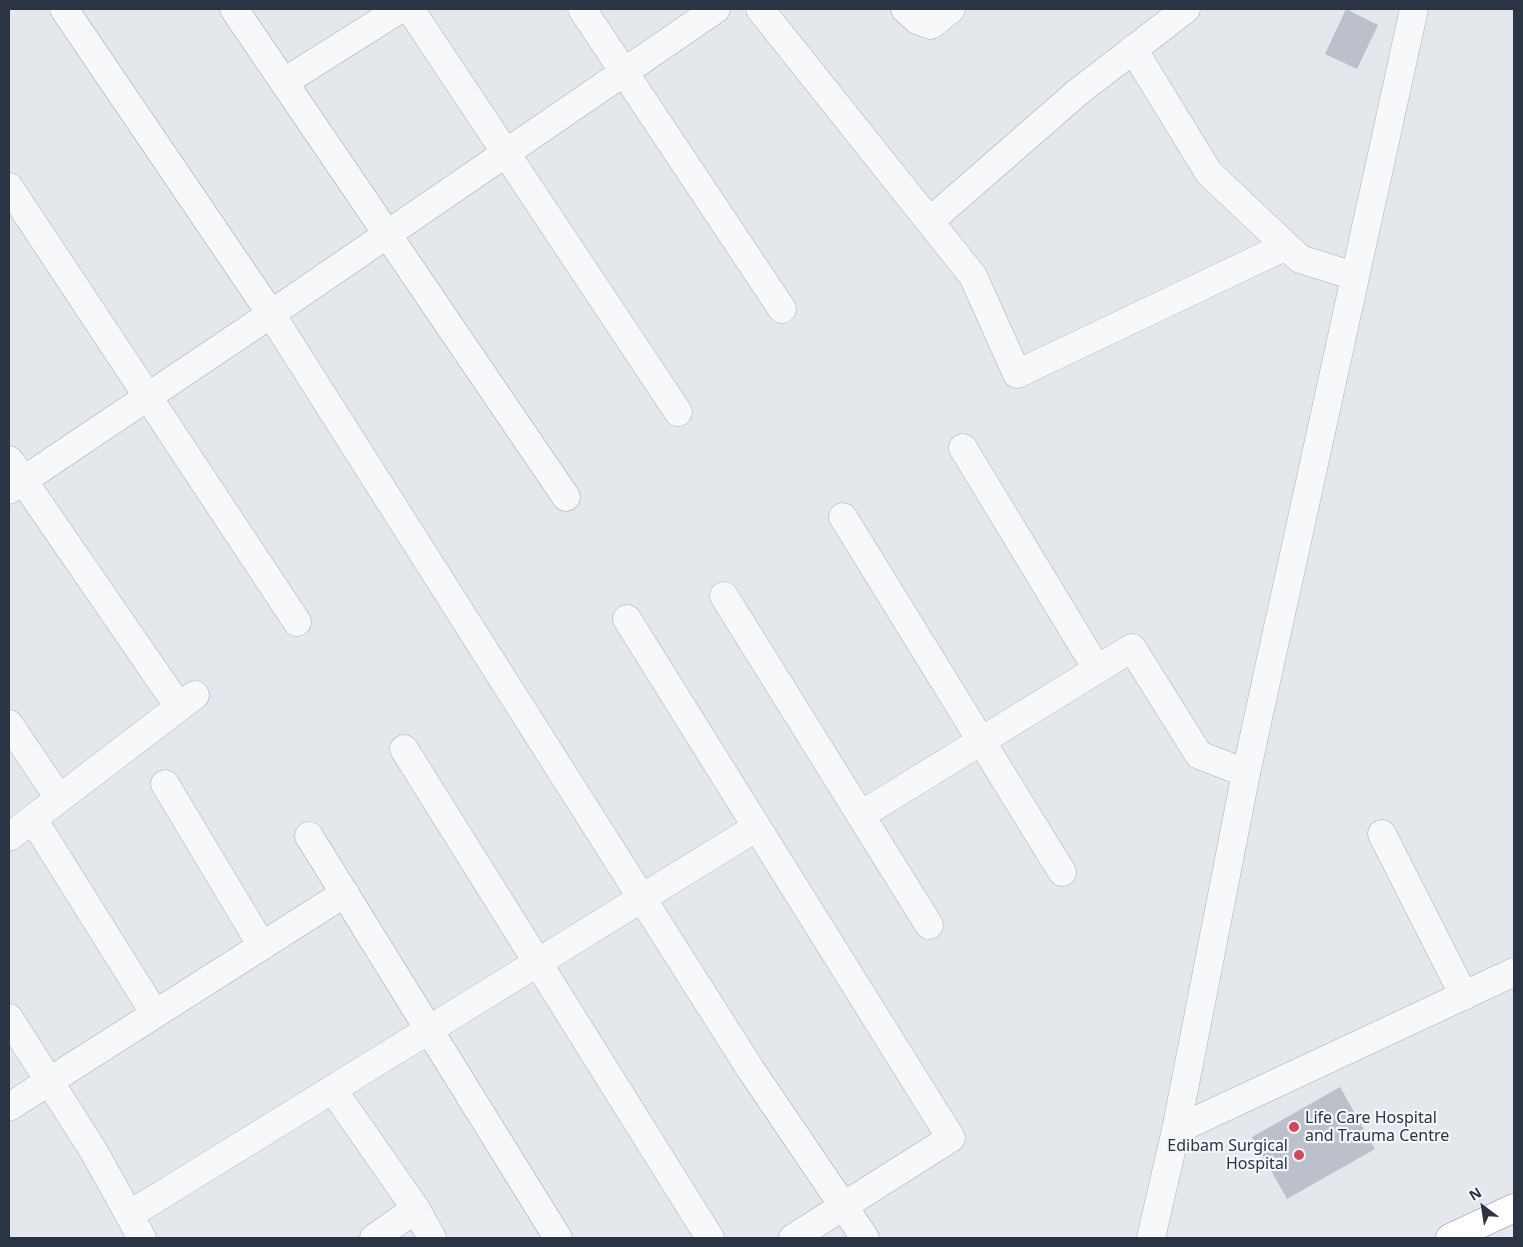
<!DOCTYPE html>
<html>
<head>
<meta charset="utf-8">
<style>
  body { margin:0 }
  #map { position:relative; width:1523px; height:1247px; overflow:hidden; background:#e4e7ec; font-family:"Noto Sans",sans-serif }
  canvas { display:block }
  .frame { position:absolute; inset:0; border:10px solid #2b3445; pointer-events:none }
  .north { position:absolute; left:1458px; top:1182px; width:50px; height:50px; -webkit-text-stroke:4px #f4f6f9; paint-order:stroke; rotate:329deg; font-size:14px; font-weight:700; line-height:20px; text-align:center; color:#2b3445 }
  .north::after { content:''; display:block; margin:auto; width:18px; height:22px; background:#2b3445; clip-path:polygon(50% 0,100% 100%,50% 72%,0 100%) }
</style>
</head>
<body>
<div id="map">
<canvas width="1523" height="1247"></canvas>
<div class="frame"></div>
<div class="north">N</div>
</div>
<script>
const ctx = document.querySelector('canvas').getContext('2d');
ctx.lineJoin = 'round';
function paint(path, color) {
  ctx.fillStyle = color;
  ctx.fill(path, 'evenodd');
}
function poly(rows) {
  const path = new Path2D();
  for (const r of rows) {
    path.moveTo(r[0], r[1]);
    for (let i = 2; i < r.length; i += 2) path.lineTo(r[i], r[i + 1]);
  }
  return path;
}
function stroke(path, color, width, dash) {
  ctx.strokeStyle = color;
  ctx.lineWidth = width;
  ctx.lineCap = dash ? 'butt' : 'round';
  ctx.setLineDash(dash || []);
  ctx.stroke(path);
}
function drawText(font, color, halo, rows, align = 'center') {
  ctx.font = font + ' "Noto Sans",sans-serif';
  ctx.lineWidth = 4.5;
  ctx.setLineDash([]);
  ctx.textBaseline = 'middle';
  ctx.strokeStyle = halo;
  ctx.fillStyle = color;
  for (const [text, x, y, turn = 0] of rows) {
    ctx.save();
    ctx.translate(x, y);
    ctx.rotate((+turn || 0) * Math.PI / 180);
    ctx.textAlign = isNaN(turn) ? turn : align;
    if (halo) ctx.strokeText(text, 0, 0);
    ctx.fillText(text, 0, 0);
    ctx.restore();
  }
}
paint(poly([
  [1346,9,1378,25,1357,69,1325,54],
  [1340,1087,1375,1149,1287,1199,1252,1137]
]), '#bbc0ca');
const minor = poly([
  [64,9,271,314,751,1070,865,1238],
  [234,9,566,497],
  [410,9,678,412],
  [582,9,782,309],
  [760,9,973,276,1017,374,1286,246],
  [905,9,917,20,931,25,951,9],
  [1133,49,1209,173,1300,259,1354,276],
  [284,82,400,9],
  [9,187,297,622],
  [930,221,1078,92,1186,9],
  [963,448,1097,669],
  [9,460,179,707],
  [9,490,271,314,716,9],
  [843,517,1062,872],
  [724,596,929,925],
  [627,619,951,1138,793,1238],
  [9,724,59,798],
  [404,749,710,1238],
  [165,784,262,946],
  [861,815,1132,648,1199,755,1246,773],
  [33,819,155,1014],
  [1382,834,1464,996],
  [309,836,558,1238],
  [9,837,195,695],
  [9,1018,93,1150,142,1238],
  [333,1090,416,1209,432,1238],
  [9,1107,345,893],
  [1176,1130,1514,972],
  [129,1215,757,827],
  [374,1238,416,1209]
]);
const tertiary = poly([
  [1151,1238,1176,1130,1246,773,1414,9]
]);
const trunk = poly([
  [1450,1238,1514,1208]
]);
stroke(minor, '#a9aeb7', 29);
stroke(tertiary, '#a9aeb7', 29);
stroke(trunk, '#8b94a3', 29);
stroke(minor, '#f7f8fa', 28);
stroke(tertiary, '#f7f8fa', 28);
stroke(trunk, '#fff', 28);
for (const [x, y, r, color] of [
  [1294,1127,6,"#d1495b"],
  [1299,1155,6,"#d1495b"]
]) {
  const dot = new Path2D();
  dot.arc(x, y, r, 0, 2 * Math.PI);
  ctx.fillStyle = color;
  ctx.fill(dot);
  stroke(dot, '#f4f6f9', 2);
}
drawText('16px', '#2b3445', '#f4f6f9', [
  ["Life Care Hospital",1305,1118],
  ["and Trauma Centre",1305,1136],
  ["Edibam Surgical",1288,1146,"right"],
  ["Hospital",1288,1164,"right"]
], 'left');
</script>
</body>
</html>
